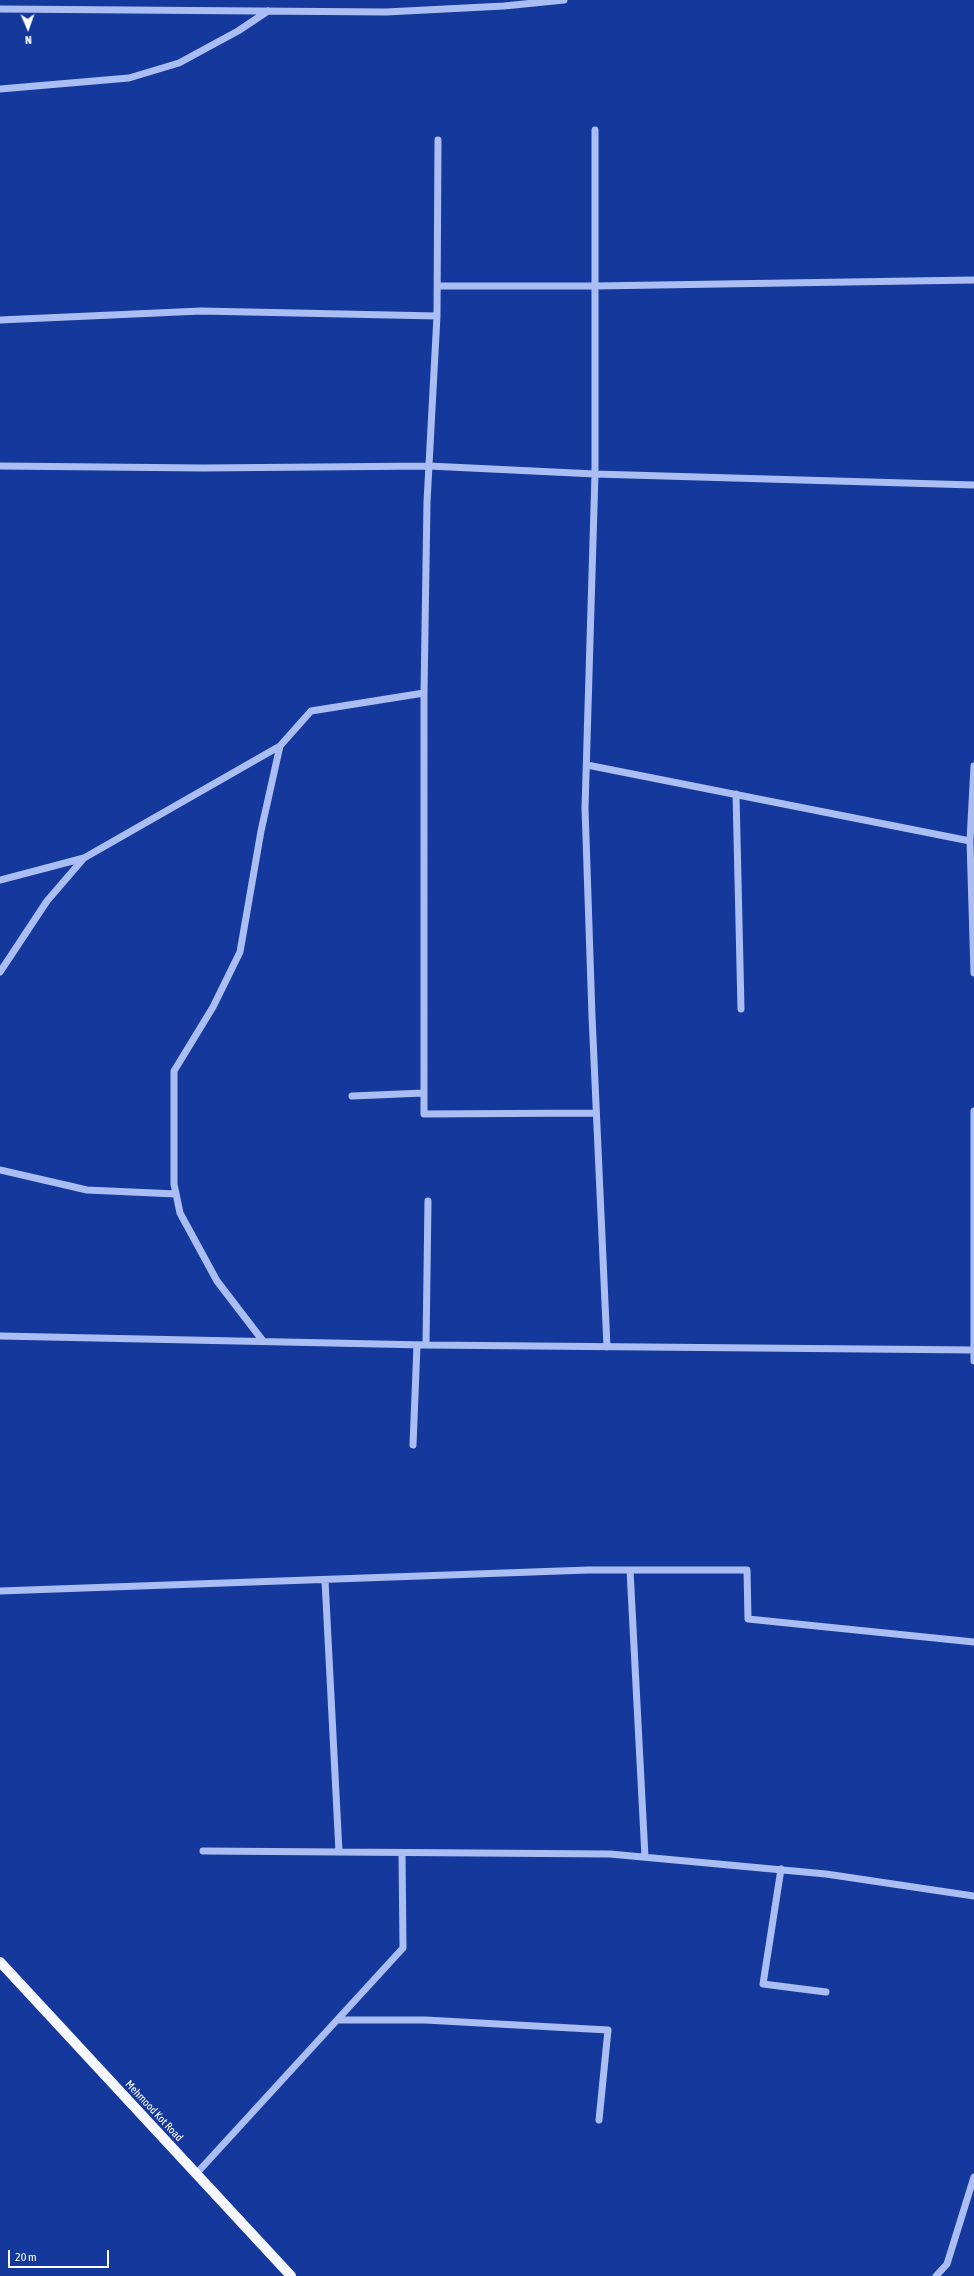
<!DOCTYPE html>
<html>
<head>
<meta charset="utf-8">
<style>
  body { margin:0 }
  #map { position:relative; width:974px; height:2276px; overflow:hidden; background:#15389c; font-family:"Asap Condensed",sans-serif }
  canvas { display:block }
  .north { position:absolute; left:8px; top:8px; width:40px; height:40px; -webkit-text-stroke:3px #15389c; paint-order:stroke; rotate:178deg; font-size:11px; font-weight:700; line-height:16px; text-align:center; color:#fff }
  .north::after { content:''; display:block; margin:auto; width:14px; height:18px; background:#fff; clip-path:polygon(50% 0,100% 100%,50% 72%,0 100%) }
  .scale { position:absolute; left:8px; top:2250px; width:101px; height:18px; box-sizing:border-box; border:2px solid #fff; border-top:0; padding-left:5px; font-size:12px; line-height:14px; white-space:nowrap; color:#fff; -webkit-text-stroke:3px #15389c; paint-order:stroke }
</style>
</head>
<body>
<div id="map">
<canvas width="974" height="2276"></canvas>
<div class="north">N</div>
<div class="scale">20 m</div>
</div>
<script>
const ctx = document.querySelector('canvas').getContext('2d');
ctx.lineJoin = 'round';
function poly(rows) {
  const path = new Path2D();
  for (const r of rows) {
    path.moveTo(r[0], r[1]);
    for (let i = 2; i < r.length; i += 2) path.lineTo(r[i], r[i + 1]);
  }
  return path;
}
function stroke(path, color, width, dash) {
  ctx.strokeStyle = color;
  ctx.lineWidth = width;
  ctx.lineCap = dash ? 'butt' : 'round';
  ctx.setLineDash(dash || []);
  ctx.stroke(path);
}
function drawText(font, color, halo, rows, align = 'center') {
  ctx.font = font + ' "Asap Condensed",sans-serif';
  ctx.lineWidth = 3;
  ctx.setLineDash([]);
  ctx.textBaseline = 'middle';
  ctx.strokeStyle = halo;
  ctx.fillStyle = color;
  for (const [text, x, y, turn = 0] of rows) {
    ctx.save();
    ctx.translate(x, y);
    ctx.rotate((+turn || 0) * Math.PI / 180);
    ctx.textAlign = isNaN(turn) ? turn : align;
    if (halo) ctx.strokeText(text, 0, 0);
    ctx.fillText(text, 0, 0);
    ctx.restore();
  }
}
stroke(poly([
  [0,9,386,12,504,6,564,0],
  [0,89,129,78,179,63,238,31,268,11],
  [595,130,595,474,585,808,592,1016,607,1347],
  [438,140,437,316,427,502,424,693,424,1114,596,1113],
  [438,286,595,286,974,280],
  [0,320,201,311,437,316],
  [0,466,204,468,429,466,595,474,974,485],
  [587,765,970,841],
  [974,766,970,841,974,973],
  [736,794,741,1009],
  [0,880,84,858],
  [0,972,47,901,84,858,280,746],
  [352,1096,424,1093],
  [974,1111,974,1361],
  [0,1170,87,1190,176,1194],
  [0,1336,426,1345,974,1350],
  [263,1341,217,1281,180,1213,174,1184,174,1071,213,1007,240,952,261,831,280,746,311,711,424,693],
  [426,1345,428,1201],
  [413,1445,417,1345],
  [630,1570,645,1857],
  [325,1580,339,1852],
  [0,1591,588,1570,747,1570,748,1619,974,1642],
  [203,1851,610,1854,826,1874,974,1896],
  [781,1869,763,1984,826,1992],
  [339,2020,425,2020,608,2030,599,2120],
  [196,2174,403,1948,402,1853],
  [936,2276,947,2264,974,2177]
]), '#abbef3', 7);
stroke(poly([
  [0,1962,291,2276]
]), '#f7f8ff', 10);
drawText('11px', '#fff', '#15389c', [
  ["Mehmood Kot Road",154,2111,47]
]);
</script>
</body>
</html>
